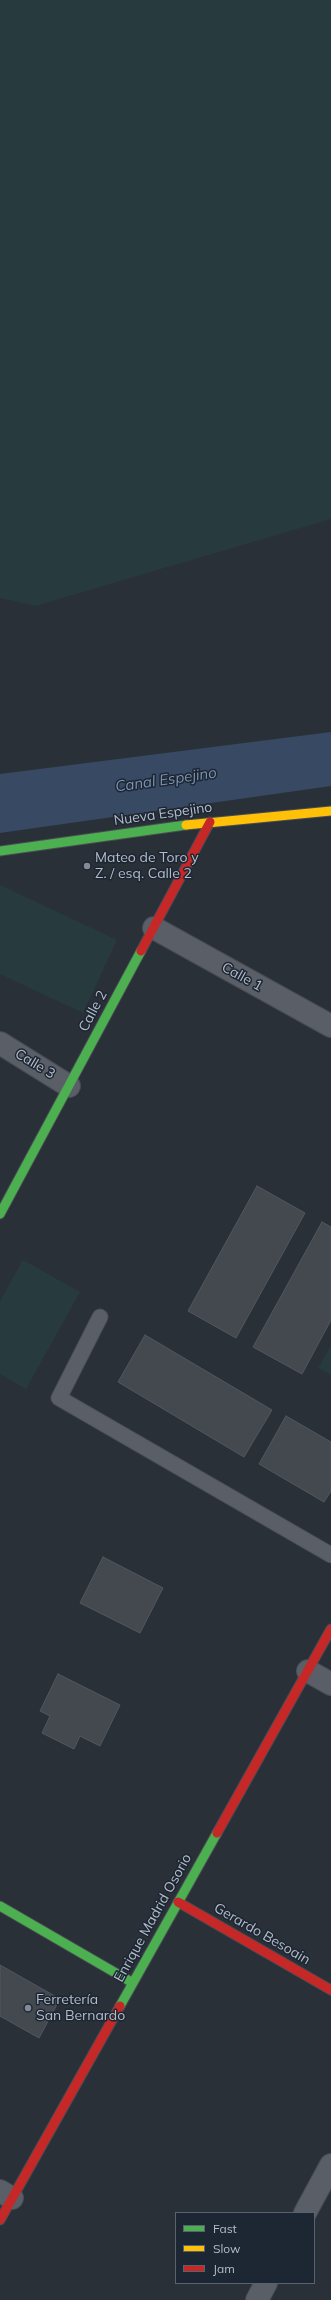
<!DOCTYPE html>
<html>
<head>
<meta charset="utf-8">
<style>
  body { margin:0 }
  #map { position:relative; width:331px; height:2300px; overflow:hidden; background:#2a3038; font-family:Mulish,sans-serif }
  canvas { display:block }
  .legend { position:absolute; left:175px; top:2212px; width:140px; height:72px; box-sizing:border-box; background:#1d2633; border:1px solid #59626f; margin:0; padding:5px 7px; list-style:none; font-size:12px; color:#b4bcc9 }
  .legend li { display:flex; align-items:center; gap:8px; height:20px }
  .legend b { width:20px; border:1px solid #59626f }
</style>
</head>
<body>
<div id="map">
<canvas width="331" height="2300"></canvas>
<ul class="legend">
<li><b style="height:5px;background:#4caf50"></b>Fast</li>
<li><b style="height:5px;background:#ffc107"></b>Slow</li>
<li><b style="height:5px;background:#c62828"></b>Jam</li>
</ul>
</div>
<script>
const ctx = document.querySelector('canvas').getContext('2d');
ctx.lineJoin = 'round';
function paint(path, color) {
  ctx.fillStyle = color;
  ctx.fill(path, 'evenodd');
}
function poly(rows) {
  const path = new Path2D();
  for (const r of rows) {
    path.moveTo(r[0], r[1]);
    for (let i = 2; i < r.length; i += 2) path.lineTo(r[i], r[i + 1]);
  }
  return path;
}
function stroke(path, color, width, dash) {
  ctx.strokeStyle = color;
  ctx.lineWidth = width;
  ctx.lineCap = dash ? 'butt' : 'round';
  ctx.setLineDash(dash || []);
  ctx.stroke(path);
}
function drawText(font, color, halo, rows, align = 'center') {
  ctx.font = font + ' Mulish,sans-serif';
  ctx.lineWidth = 3;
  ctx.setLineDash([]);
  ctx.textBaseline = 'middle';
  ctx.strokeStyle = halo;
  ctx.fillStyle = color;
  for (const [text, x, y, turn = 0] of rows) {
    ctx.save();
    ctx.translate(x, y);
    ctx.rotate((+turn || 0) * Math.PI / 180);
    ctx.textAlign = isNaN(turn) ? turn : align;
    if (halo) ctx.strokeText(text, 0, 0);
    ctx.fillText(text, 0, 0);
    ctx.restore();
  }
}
paint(poly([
  [0,0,331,0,331,519,35,606,0,598],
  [0,885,117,940,83,1013,0,974],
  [23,1260,80,1292,26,1389,0,1374,0,1301],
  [331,1345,331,1375,318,1368]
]), '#273a3e');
paint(poly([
  [331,732,331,786,0,833,0,774]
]), '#384963');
const building = poly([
  [257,1186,305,1213,236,1338,188,1311,257,1186],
  [322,1222,331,1227,331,1320,302,1374,253,1347,322,1222],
  [145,1335,272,1410,244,1457,118,1382,145,1335],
  [286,1416,331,1442,331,1491,324,1502,259,1464,286,1416],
  [103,1557,163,1588,140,1633,80,1603,103,1557],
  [58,1674,120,1705,100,1746,80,1736,74,1749,42,1733,50,1716,40,1711,58,1674],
  [0,1965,60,1999,39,2038,0,2016,0,1965]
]);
paint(building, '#444950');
stroke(building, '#52575f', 1);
const lane = poly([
  [100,1317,59,1398,331,1555]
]);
const street = poly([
  [154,928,331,1026],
  [0,1043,69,1086],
  [308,1671,331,1684],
  [0,2191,12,2198],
  [305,2213,331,2165],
  [257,2300,266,2283]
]);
const fast = poly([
  [0,851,186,825],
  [0,1214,141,951],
  [0,1906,133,1983],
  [120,2006,217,1833]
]);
const slow = poly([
  [186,825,331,811]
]);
const jam = poly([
  [141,951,210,822],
  [217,1833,331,1629],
  [178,1902,331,1990],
  [0,2220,120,2006]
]);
stroke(lane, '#484c53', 17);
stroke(street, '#484c53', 24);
stroke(fast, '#484c53', 11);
stroke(slow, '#484c53', 11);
stroke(jam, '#484c53', 11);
stroke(lane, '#5a5e66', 15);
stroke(street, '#5a5e66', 22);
stroke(fast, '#4caf50', 9);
stroke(slow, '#ffc107', 9);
stroke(jam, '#c62828', 9);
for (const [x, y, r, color] of [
  [87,866,4,"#848b96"],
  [28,2008,4,"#848b96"]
]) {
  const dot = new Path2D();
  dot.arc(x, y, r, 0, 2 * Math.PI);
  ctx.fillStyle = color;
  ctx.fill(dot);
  stroke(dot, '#1d2633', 1.5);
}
drawText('14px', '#b4bcc9', '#1d2633', [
  ["Nueva Espejino",163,814,-8],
  ["Calle 1",242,977,29],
  ["Calle 2",93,1011,-62],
  ["Calle 3",35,1064,31],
  ["Enrique Madrid Osorio",153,1918,-61],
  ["Gerardo Besoain",262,1934,30]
]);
drawText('14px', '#b4bcc9', '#1d2633', [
  ["Mateo de Toro y",95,858],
  ["Z. / esq. Calle 2",95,874],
  ["Ferretería",36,2000],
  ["San Bernardo",36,2016]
], 'left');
drawText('italic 15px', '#7c92b1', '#1d2633', [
  ["Canal Espejino",166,780,-8]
]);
</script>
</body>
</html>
